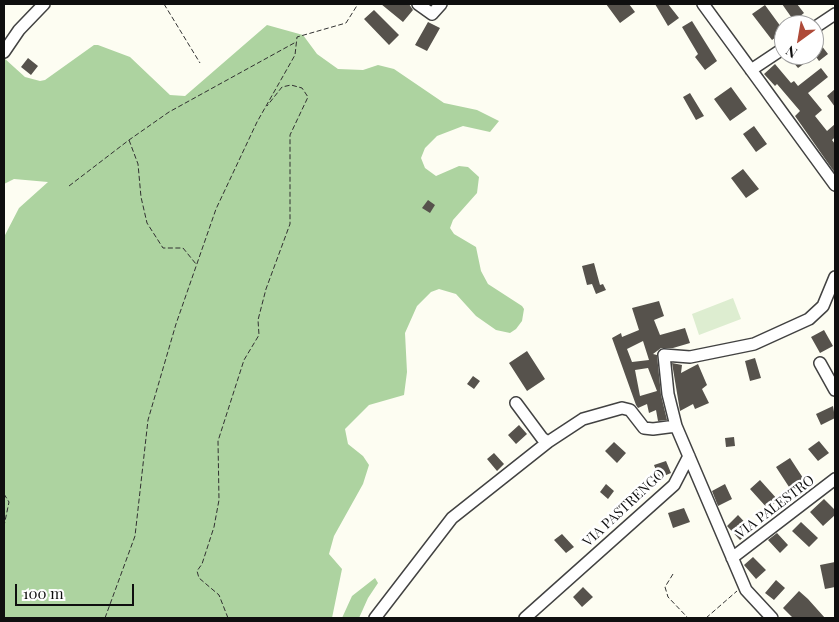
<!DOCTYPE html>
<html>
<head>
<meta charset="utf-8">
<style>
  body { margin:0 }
  #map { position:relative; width:839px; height:622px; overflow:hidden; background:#fdfdf2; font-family:"Playfair Display",serif }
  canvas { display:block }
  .frame { position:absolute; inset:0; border:5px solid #0f0f0f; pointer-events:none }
  .north { position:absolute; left:774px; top:15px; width:50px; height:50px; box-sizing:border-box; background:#fff; border:1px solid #9f9f9f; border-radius:50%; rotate:212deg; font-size:14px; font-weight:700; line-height:20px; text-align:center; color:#0f0f0f }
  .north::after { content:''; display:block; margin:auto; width:18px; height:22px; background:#ae4a38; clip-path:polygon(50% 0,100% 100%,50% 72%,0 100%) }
  .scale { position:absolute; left:15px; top:584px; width:119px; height:22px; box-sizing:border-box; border:2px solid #0f0f0f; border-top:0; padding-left:6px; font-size:15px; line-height:18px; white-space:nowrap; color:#0f0f0f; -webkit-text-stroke:4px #fff; paint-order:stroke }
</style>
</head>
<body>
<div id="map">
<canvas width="839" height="622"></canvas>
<div class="frame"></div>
<div class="north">N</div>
<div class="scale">100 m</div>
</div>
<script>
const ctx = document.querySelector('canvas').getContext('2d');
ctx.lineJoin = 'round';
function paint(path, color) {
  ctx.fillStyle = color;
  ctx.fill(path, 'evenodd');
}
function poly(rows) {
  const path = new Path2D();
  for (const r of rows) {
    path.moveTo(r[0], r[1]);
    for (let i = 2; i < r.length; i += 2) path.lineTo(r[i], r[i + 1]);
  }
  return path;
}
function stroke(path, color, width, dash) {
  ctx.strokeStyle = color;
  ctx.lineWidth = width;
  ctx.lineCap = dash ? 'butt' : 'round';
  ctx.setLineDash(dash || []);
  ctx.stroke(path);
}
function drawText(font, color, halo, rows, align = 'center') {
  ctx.font = font + ' "Playfair Display",serif';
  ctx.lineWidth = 5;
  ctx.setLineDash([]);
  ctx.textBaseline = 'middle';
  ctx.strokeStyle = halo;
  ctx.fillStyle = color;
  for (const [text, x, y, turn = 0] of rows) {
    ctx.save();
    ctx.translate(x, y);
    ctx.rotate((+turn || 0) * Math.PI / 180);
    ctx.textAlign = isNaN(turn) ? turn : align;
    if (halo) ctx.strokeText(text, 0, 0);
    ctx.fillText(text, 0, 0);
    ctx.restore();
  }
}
paint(poly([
  [267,25,303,35,317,54,338,69,363,70,378,65,394,69,444,103,477,110,499,121,490,132,463,126,437,136,425,148,421,158,425,168,436,176,459,166,468,167,479,177,477,193,453,220,450,228,454,234,476,247,481,271,488,284,522,306,524,309,522,321,516,329,510,333,496,330,476,316,456,294,439,289,431,292,417,306,405,333,407,372,404,395,369,405,345,429,348,444,363,456,369,465,363,484,334,536,329,554,342,569,332,618,4,618,4,237,19,208,48,182,14,179,4,184,4,58,25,77,40,81,45,80,94,45,98,45,130,57,170,95,185,96],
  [375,578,378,583,368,598,359,618,342,618,352,596]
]), '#add3a0');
paint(poly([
  [733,298,741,319,699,335,692,314]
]), '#ddedd0');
paint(poly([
  [381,4,409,4,413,10,403,22],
  [606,4,629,4,635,12,620,23],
  [655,4,668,4,679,18,668,26],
  [782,4,797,4,804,13,794,21],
  [765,5,784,31,772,40,752,14],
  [374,10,399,35,389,45,364,19],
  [692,21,717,61,705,70,695,57,698,54,682,27],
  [428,22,440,28,427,51,415,45],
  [814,36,828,54,819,61,814,54],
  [787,55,800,55,805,63,798,68],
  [28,58,38,66,31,75,21,67],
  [775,64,791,83,794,81,798,86,821,68,828,77,808,93,822,110,815,116,827,131,835,124,835,137,832,140,835,144,835,173,795,116,800,111,777,84,775,86,764,74],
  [731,87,747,109,730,121,714,99],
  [835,89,835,107,827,96],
  [690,93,704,116,696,120,683,97],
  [754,126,767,144,756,152,743,134],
  [743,169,759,189,746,198,731,178],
  [428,200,435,205,430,213,422,208],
  [594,263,600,285,603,284,606,290,596,294,592,284,587,285,582,266],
  [659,301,664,316,654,320,660,335,685,328,690,343,673,348,661,348,653,354,657,355,661,395,667,420,658,421,656,410,649,413,647,404,638,408,636,405,612,338,621,333,622,337,639,330,632,308],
  [643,341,649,360,632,362,627,349],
  [648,368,657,391,640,396,635,370],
  [824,330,833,346,820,353,811,337],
  [527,351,545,379,527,391,509,363],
  [755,358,761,378,750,381,745,361],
  [672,363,682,365,681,373,698,364,707,385,702,389,709,403,695,409,693,404,680,411],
  [473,376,480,381,474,389,467,384],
  [833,406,835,418,821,425,816,414],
  [519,425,527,434,516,444,508,435],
  [734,437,735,446,726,447,725,438],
  [819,441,829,453,818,461,808,449],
  [614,442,626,453,617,463,605,451],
  [494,453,504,464,497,471,487,459],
  [790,458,805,481,791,490,776,467],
  [666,461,671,473,659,478,654,465],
  [760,480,778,500,768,509,750,489],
  [606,484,614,491,608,499,600,492],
  [725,484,732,499,718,506,712,491],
  [824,499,835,510,835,515,823,526,810,512],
  [684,508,690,522,673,528,668,513],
  [738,515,752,530,740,540,727,526],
  [801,522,818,538,809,547,792,531],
  [777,533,788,545,780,553,768,540],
  [562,534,574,547,566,553,554,540],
  [753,557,766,570,756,579,744,565],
  [835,562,835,587,825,589,820,565],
  [776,580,785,588,774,600,765,593],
  [583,587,593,597,582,607,573,597],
  [799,591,808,599,825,618,793,618,783,608]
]), '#56524c');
const minor = poly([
  [418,4,432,14,441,4],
  [703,4,835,185],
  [814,28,835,14],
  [4,52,19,30,44,4],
  [751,70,784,48],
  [820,363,835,390],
  [516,403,542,438,548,442,583,419,622,408,630,410,644,428,653,429,676,426],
  [732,558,835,479],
  [375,618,452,518,548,442],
  [525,618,674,485,689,456],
  [772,618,746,590,676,426,668,394,664,355,690,357,754,344,809,319,823,306,835,277]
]);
stroke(minor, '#424242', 14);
stroke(poly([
  [164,4,200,63],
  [129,140,138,164,141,197,147,223,163,248,183,248,196,264],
  [69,186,129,140,169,112,296,42],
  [4,494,9,502,4,526],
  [673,574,665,587,668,597,688,618],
  [105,618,135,536,148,420,176,324,216,209,257,122,295,55,297,37,346,23,358,4],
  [228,618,219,595,199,578,197,571,202,564,214,527,219,500,218,441,244,360,259,335,258,320,266,289,290,224,290,135,308,97,302,88,291,85,282,87,267,106],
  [706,618,737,591]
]), '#313131', 1, [5, 2.5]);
stroke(minor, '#fff', 11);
drawText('14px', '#0f0f0f', '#fff', [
  ["VIA PALESTRO",775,507,-37],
  ["VIA PASTRENGO",624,508,-43]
]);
</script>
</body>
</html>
